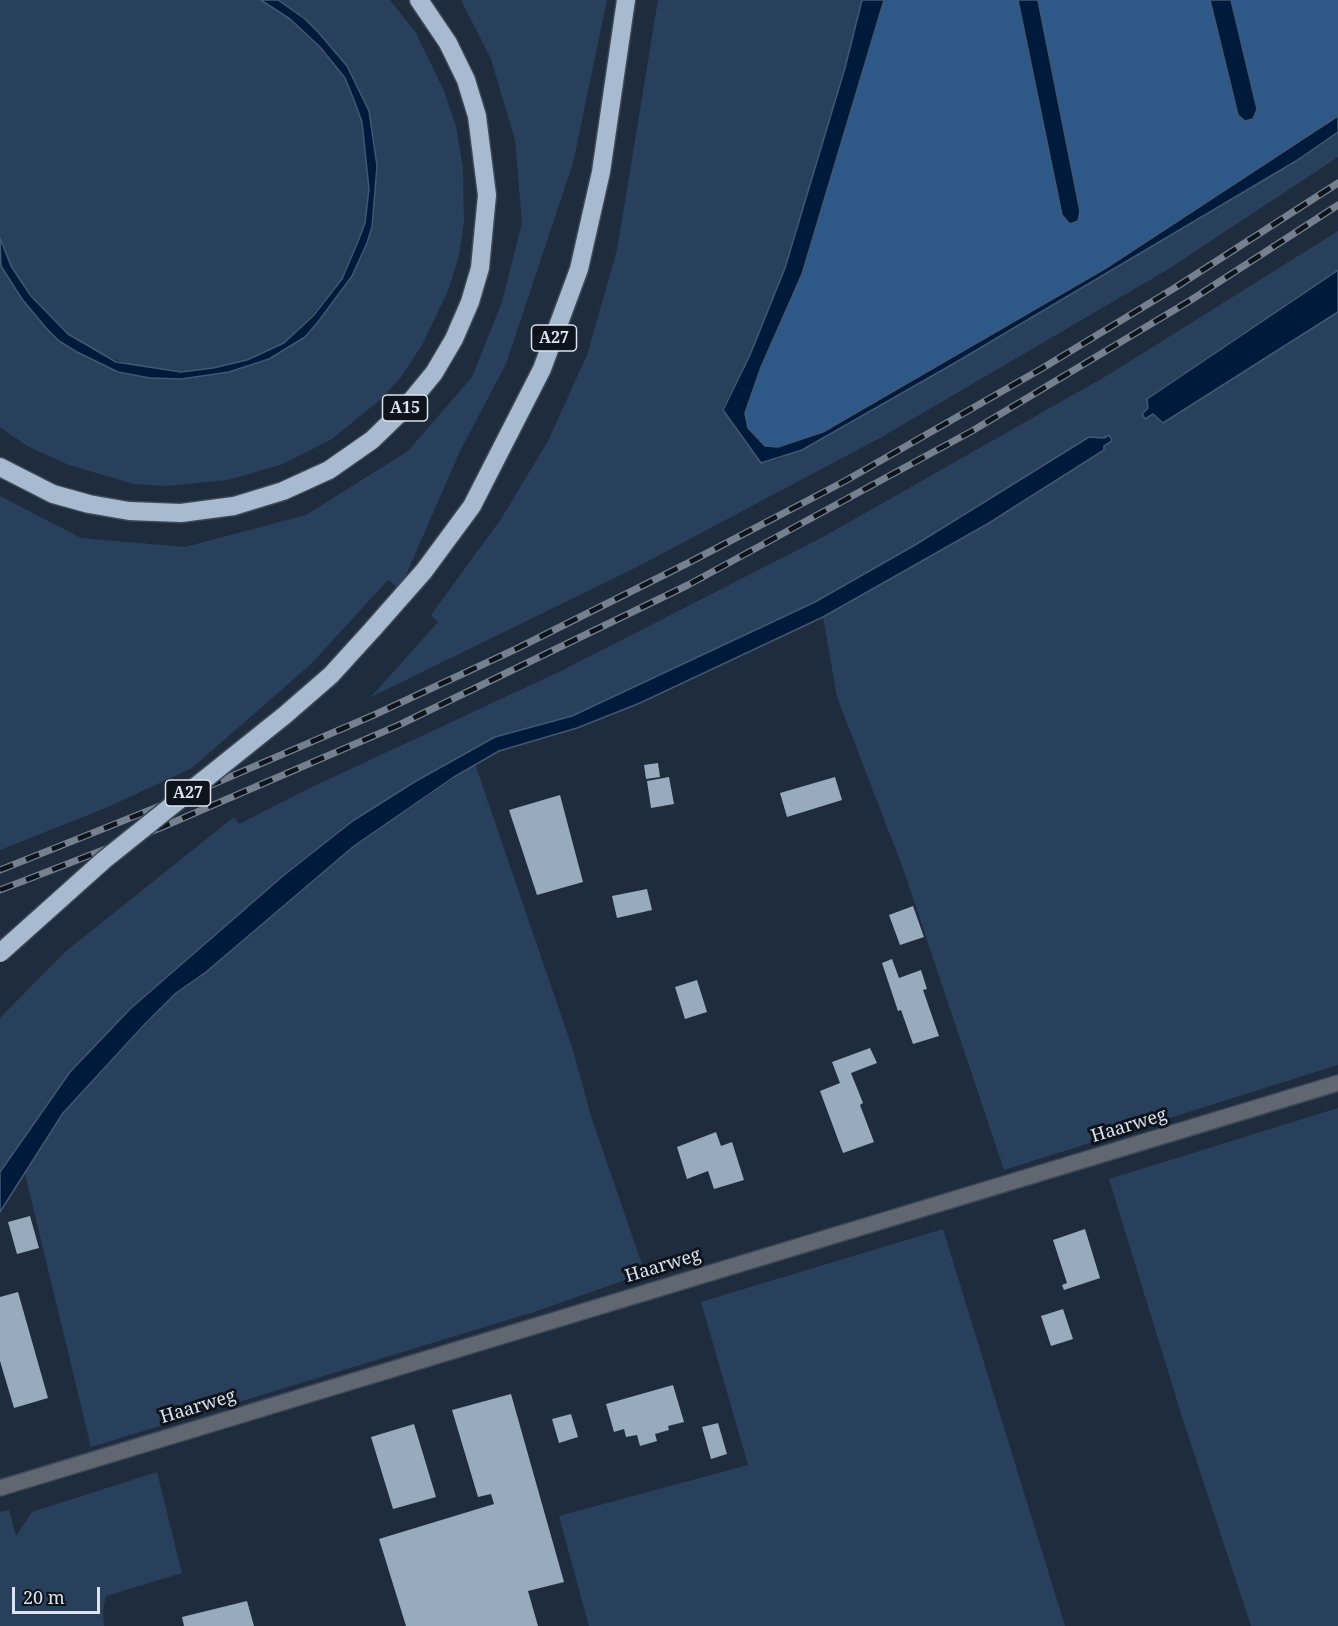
<!DOCTYPE html>
<html>
<head>
<meta charset="utf-8">
<style>
  body { margin:0 }
  #map { position:relative; width:1338px; height:1626px; overflow:hidden; background:#1f2c3d; font-family:"Noto Serif",serif }
  canvas { display:block }
  .scale { position:absolute; left:12px; top:1587px; width:88px; height:27px; box-sizing:border-box; border:3px solid #dbe4ef; border-top:0; padding-left:8px; font-size:18px; line-height:21px; white-space:nowrap; color:#dbe4ef; -webkit-text-stroke:4px #0e141c; paint-order:stroke }
</style>
</head>
<body>
<div id="map">
<canvas width="1338" height="1626"></canvas>
<div class="scale">20 m</div>
</div>
<script>
const ctx = document.querySelector('canvas').getContext('2d');
ctx.lineJoin = 'round';
function paint(path, color) {
  ctx.fillStyle = color;
  ctx.fill(path, 'evenodd');
}
function poly(rows) {
  const path = new Path2D();
  for (const r of rows) {
    path.moveTo(r[0], r[1]);
    for (let i = 2; i < r.length; i += 2) path.lineTo(r[i], r[i + 1]);
  }
  return path;
}
function stroke(path, color, width, dash) {
  ctx.strokeStyle = color;
  ctx.lineWidth = width;
  ctx.lineCap = dash ? 'butt' : 'round';
  ctx.setLineDash(dash || []);
  ctx.stroke(path);
}
function drawText(font, color, halo, rows, align = 'center') {
  ctx.font = font + ' "Noto Serif",serif';
  ctx.lineWidth = 6;
  ctx.setLineDash([]);
  ctx.textBaseline = 'middle';
  ctx.strokeStyle = halo;
  ctx.fillStyle = color;
  for (const [text, x, y, turn = 0] of rows) {
    ctx.save();
    ctx.translate(x, y);
    ctx.rotate((+turn || 0) * Math.PI / 180);
    ctx.textAlign = isNaN(turn) ? turn : align;
    if (halo) ctx.strokeText(text, 0, 0);
    ctx.fillText(text, 0, 0);
    ctx.restore();
  }
}
paint(poly([
  [0,0,261,0,290,19,320,47,345,78,362,122,369,189,365,223,342,279,299,330,284,343,247,360,197,371,166,371,133,366,101,354,68,334,42,310,11,266,0,238],
  [278,0,390,0,416,33,444,91,456,126,463,168,464,222,459,256,448,291,422,345,401,377,381,399,332,439,283,464,228,480,167,486,134,484,69,465,27,446,0,427,0,263,22,299,59,341,118,372,150,378,181,379,229,372,269,359,305,337,352,276,372,227,377,166,369,111,347,66,334,49,305,19],
  [461,0,607,0,573,163,506,364,460,451,400,589,388,580,311,664,192,768,108,807,0,850,0,496,81,538,185,547,306,515,408,451,472,377,502,302,522,223,515,140,491,59],
  [658,0,862,0,845,68,785,268,750,355,722,409,761,463,780,459,1296,161,1338,132,1338,157,1167,270,880,438,635,568,371,697,438,622,431,615,501,519,548,441,587,355,617,250],
  [1338,231,1338,270,1148,398,1149,408,1163,423,1338,312,1338,1065,1004,1170,904,871,837,697,823,617,989,523,1104,451,1104,438,815,602,572,716,495,737,416,781,354,820,284,875,130,1009,70,1072,0,1172,0,1018,65,952,234,817,239,824,312,787,561,671,823,537,1108,375],
  [475,764,572,1047,591,1116,645,1273,534,1312,91,1447,24,1170,63,1113,176,993,206,972,354,846],
  [1338,1108,1338,1626,1251,1626,1183,1420,1109,1179],
  [943,1229,1065,1626,589,1626,559,1516,748,1465,701,1302],
  [157,1472,182,1573,106,1596,103,1609,104,1626,0,1626,0,1512,9,1510,16,1536,32,1512]
]), '#29405c');
paint(poly([
  [884,0,1018,0,1062,215,1080,211,1038,0,1210,0,1238,114,1245,121,1257,109,1231,0,1338,0,1338,116,1106,268,823,432,778,447,765,446,748,428,745,413,761,367,802,274]
]), '#2e5888');
const water = poly([
  [261,0,278,0,305,19,319,33,347,66,369,111,377,166,372,227,367,243,352,276,318,322,305,337,269,359,229,372,181,379,150,378,118,372,77,352,59,341,46,328,22,299,1,266,0,238,11,266,31,296,68,334,116,362,181,372,213,368,247,360,284,343,313,316,342,279,359,239,365,223,369,189,362,122,354,100,345,78,320,47,290,19,261,0],
  [862,0,884,0,802,274,761,367,745,413,748,428,765,446,778,447,823,432,1106,268,1338,116,1338,132,1296,161,953,364,802,450,761,463,723,410,750,355,785,268,845,68,862,0],
  [1018,0,1038,0,1080,211,1078,221,1070,224,1062,215,1018,0],
  [1210,0,1231,0,1257,109,1253,119,1245,121,1238,115,1210,0],
  [1338,270,1338,312,1163,423,1153,414,1145,419,1142,414,1148,408,1147,399,1338,270],
  [1109,435,1112,441,1104,446,1104,450,989,523,823,617,640,703,577,728,499,751,454,777,354,846,206,972,176,993,146,1023,63,1113,0,1212,0,1172,70,1072,130,1009,284,875,354,820,416,781,495,737,572,716,815,602,915,545,1089,437,1104,438,1109,435]
]);
paint(water, '#001a3c');
stroke(water, '#425772', 1.5);
paint(poly([
  [658,763,660,777,646,779,644,765],
  [669,777,674,804,651,808,647,781],
  [835,777,842,800,787,817,780,793],
  [560,795,583,882,537,895,509,810],
  [647,889,652,910,617,918,612,896],
  [913,906,924,937,900,945,889,915],
  [892,959,899,978,921,970,927,989,923,990,939,1036,913,1044,901,1010,898,1011,882,963],
  [697,980,707,1012,685,1019,675,987],
  [870,1048,877,1063,851,1073,863,1103,860,1105,874,1142,843,1153,820,1091,840,1083,832,1062],
  [716,1132,721,1146,732,1142,744,1180,714,1189,708,1171,687,1179,677,1147],
  [30,1216,39,1248,17,1254,8,1222],
  [1085,1229,1100,1278,1064,1290,1062,1285,1067,1283,1053,1240],
  [18,1292,48,1398,14,1408,0,1361,0,1297],
  [1063,1309,1073,1339,1051,1346,1041,1316],
  [673,1385,684,1422,668,1426,669,1430,655,1434,657,1441,640,1446,637,1435,626,1437,624,1429,614,1432,606,1404],
  [511,1394,564,1582,528,1591,538,1626,406,1626,379,1539,494,1504,491,1494,478,1497,452,1410],
  [571,1414,578,1437,559,1443,552,1419],
  [718,1423,727,1454,711,1459,702,1427],
  [414,1424,436,1497,393,1509,371,1437],
  [247,1601,254,1626,184,1626,182,1617]
]), '#98aabe');
const minor = poly([
  [0,1488,1338,1083]
]);
const motorway = poly([
  [0,467,53,494,89,504,129,511,181,513,234,506,283,491,329,470,372,440,406,407,434,373,454,339,470,302,480,268,487,195,477,116,466,80,448,43,419,0],
  [372,630,424,571,472,506,542,369,579,269,601,172,626,0]
]);
stroke(minor, '#3d4959', 18);
stroke(motorway, '#3d4959', 21);
stroke(minor, '#606770', 15);
stroke(motorway, '#a8bacf', 18);
const rail = poly([
  [0,870,190,794,374,715,516,649,690,562,845,481,1041,369,1173,289,1338,183],
  [0,890,160,828,399,725,688,585,972,431,1191,300,1338,205]
]);
stroke(rail, '#75818f', 7);
stroke(rail, '#0e141c', 4.5, [14]);
const motorwayBridge = poly([
  [0,953,104,860,285,715,331,675,372,630]
]);
stroke(motorwayBridge, '#3d4959', 21, []);
stroke(motorwayBridge, '#a8bacf', 18);
for (const [x, y, w] of [
  [554,338,45],
  [405,408,45],
  [188,793,45]
]) {
  const box = new Path2D();
  box.roundRect(x - w / 2, y - 13, w, 26, 4.5);
  ctx.fillStyle = '#0e141c';
  ctx.fill(box);
  stroke(box, '#dbe4ef', 1.5);
}
drawText('bold 16px', '#dbe4ef', null, [
  ["A27",554,338],
  ["A15",405,408],
  ["A27",188,793]
]);
drawText('18px', '#dbe4ef', '#0e141c', [
  ["Haarweg",1129,1126,-17],
  ["Haarweg",663,1266,-17],
  ["Haarweg",198,1407,-17]
]);
</script>
</body>
</html>
